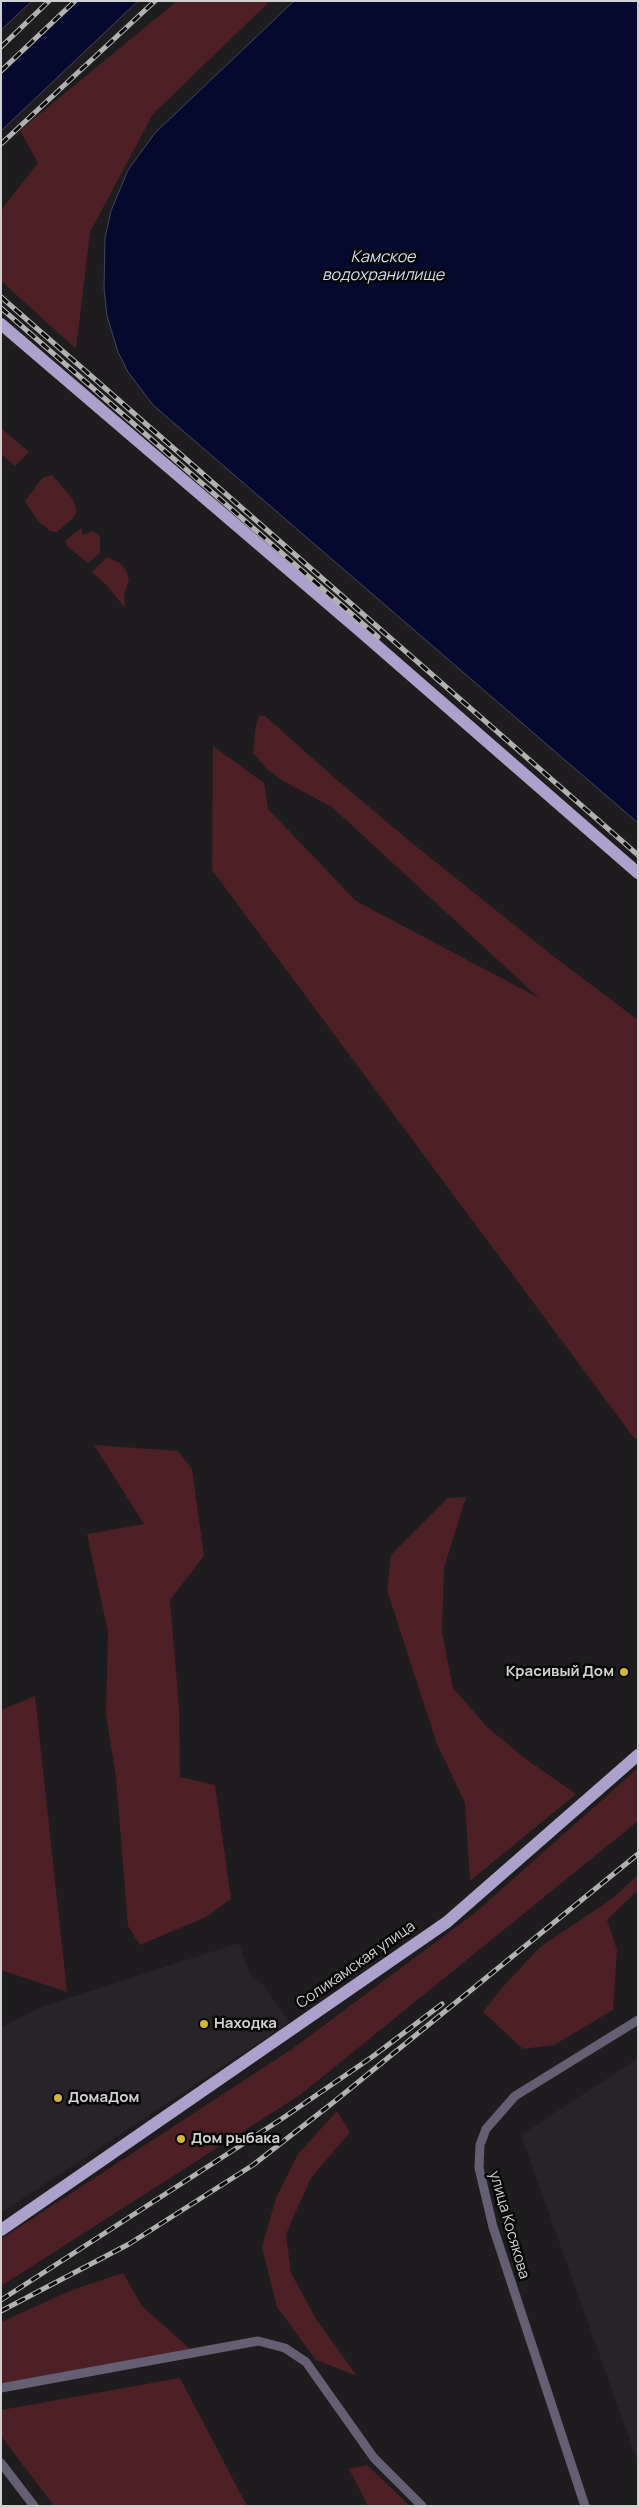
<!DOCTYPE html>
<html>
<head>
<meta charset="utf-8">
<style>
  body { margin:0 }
  #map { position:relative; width:639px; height:2507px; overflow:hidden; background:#1e1c1e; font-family:Manrope,sans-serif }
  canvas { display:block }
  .frame { position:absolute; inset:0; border:2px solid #d2d1d2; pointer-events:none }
</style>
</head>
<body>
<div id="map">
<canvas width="639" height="2507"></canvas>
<div class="frame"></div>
</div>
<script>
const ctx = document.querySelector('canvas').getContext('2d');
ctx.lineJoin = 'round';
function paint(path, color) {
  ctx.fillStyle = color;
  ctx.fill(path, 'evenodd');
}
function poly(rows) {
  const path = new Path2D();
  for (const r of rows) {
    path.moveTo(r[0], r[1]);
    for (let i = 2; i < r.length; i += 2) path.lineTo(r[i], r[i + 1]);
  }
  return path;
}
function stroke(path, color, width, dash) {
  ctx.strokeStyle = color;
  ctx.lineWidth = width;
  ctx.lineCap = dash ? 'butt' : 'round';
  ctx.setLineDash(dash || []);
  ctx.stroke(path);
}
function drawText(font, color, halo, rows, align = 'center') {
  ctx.font = font + ' Manrope,sans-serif';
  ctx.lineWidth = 5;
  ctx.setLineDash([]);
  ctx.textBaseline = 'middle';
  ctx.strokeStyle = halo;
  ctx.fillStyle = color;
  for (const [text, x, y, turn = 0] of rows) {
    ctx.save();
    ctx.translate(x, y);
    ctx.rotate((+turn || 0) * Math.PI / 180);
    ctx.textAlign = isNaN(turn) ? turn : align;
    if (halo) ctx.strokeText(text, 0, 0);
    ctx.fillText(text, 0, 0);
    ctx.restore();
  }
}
paint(poly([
  [239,1943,249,1973,263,1985,290,2022,1,2213,1,2027,41,2007],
  [638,2058,638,2463,521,2135]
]), '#282229');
paint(poly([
  [177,1,270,1,153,114,90,232,76,349,1,281,1,210,38,163,20,130],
  [1,428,29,452,15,466,1,454],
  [52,475,72,498,77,511,73,518,57,532,50,531,38,521,25,501,42,478],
  [81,528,83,535,93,531,100,536,100,553,88,563,68,547,65,541],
  [107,557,120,563,126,570,129,579,124,595,125,608,108,587,92,572],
  [259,716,265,716,337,780,407,839,553,956,638,1020,638,1439,634,1438,212,870,213,746,264,783,268,809,356,901,539,998,332,807,283,781,267,769,253,753,256,725],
  [94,1445,178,1451,192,1469,204,1556,170,1600,179,1707,180,1777,215,1785,231,1899,206,1917,140,1945,128,1926,116,1778,106,1714,108,1632,87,1534,144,1524],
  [466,1497,444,1568,442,1632,453,1688,487,1727,527,1760,576,1794,470,1881,465,1803,437,1744,387,1590,391,1555,448,1498],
  [35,1696,67,1992,1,1970,1,1710],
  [638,1768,638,1821,300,2095,1,2286,1,2239,292,2049,476,1912],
  [638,1875,638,1890,607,1920,617,1950,613,2010,554,2045,523,2049,483,2012,500,1990,540,1947,613,1898],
  [337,2111,350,2132,311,2178,286,2234,291,2273,316,2319,357,2376,316,2360,277,2307,262,2247,276,2198,298,2154],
  [123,2273,142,2306,190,2349,1,2384,1,2322,72,2290],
  [180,2378,247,2506,54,2506,1,2436,1,2410],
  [367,2465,410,2506,368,2506,349,2469]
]), '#4c2024');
const water = poly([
  [1,1,32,1,1,30,1,1],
  [78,1,138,1,1,131,1,74,78,1],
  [294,1,638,1,638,823,153,405,128,372,118,352,107,316,104,288,105,238,111,211,128,170,155,133,294,1]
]);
paint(water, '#05092d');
stroke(water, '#42455e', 1);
stroke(poly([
  [1,2388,258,2341,285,2348,306,2362,374,2458,422,2506],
  [1,2463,34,2506],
  [585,2506,493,2227,479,2168,480,2145,486,2129,515,2096,638,2020]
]), '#645f73', 9);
stroke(poly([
  [1,324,360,631,638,873],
  [1,2230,447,1922,638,1755]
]), '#aca1cb', 12);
const rail = poly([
  [1,47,49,1],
  [1,71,75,1],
  [1,144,155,1],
  [1,297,638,855],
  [1,308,378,637],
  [1,2300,280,2120,372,2057,442,2004],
  [1,2311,129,2244,253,2165,335,2101,638,1854]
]);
stroke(rail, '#b2b1b2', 5);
stroke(rail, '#080708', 3, [9]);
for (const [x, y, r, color] of [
  [624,1672,5,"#d2b736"],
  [204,2024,5,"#d2b736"],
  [58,2098,5,"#d2b736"],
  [181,2139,5,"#d2b736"]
]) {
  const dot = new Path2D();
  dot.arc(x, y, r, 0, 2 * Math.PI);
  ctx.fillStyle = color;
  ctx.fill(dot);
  stroke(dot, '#080708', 2);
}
drawText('bold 15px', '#d2d1d2', '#080708', [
  ["Красивый Дом",614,1672,"right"],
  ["Находка",214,2024],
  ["ДомаДом",68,2098],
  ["Дом рыбака",191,2139]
], 'left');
drawText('15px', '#d2d1d2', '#080708', [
  ["Соликамская улица",356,1965,-35],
  ["улица Косякова",509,2225,74]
]);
drawText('italic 16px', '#d1dbf8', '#080708', [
  ["Камское",383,258],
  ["водохранилище",383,276]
]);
</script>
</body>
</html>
